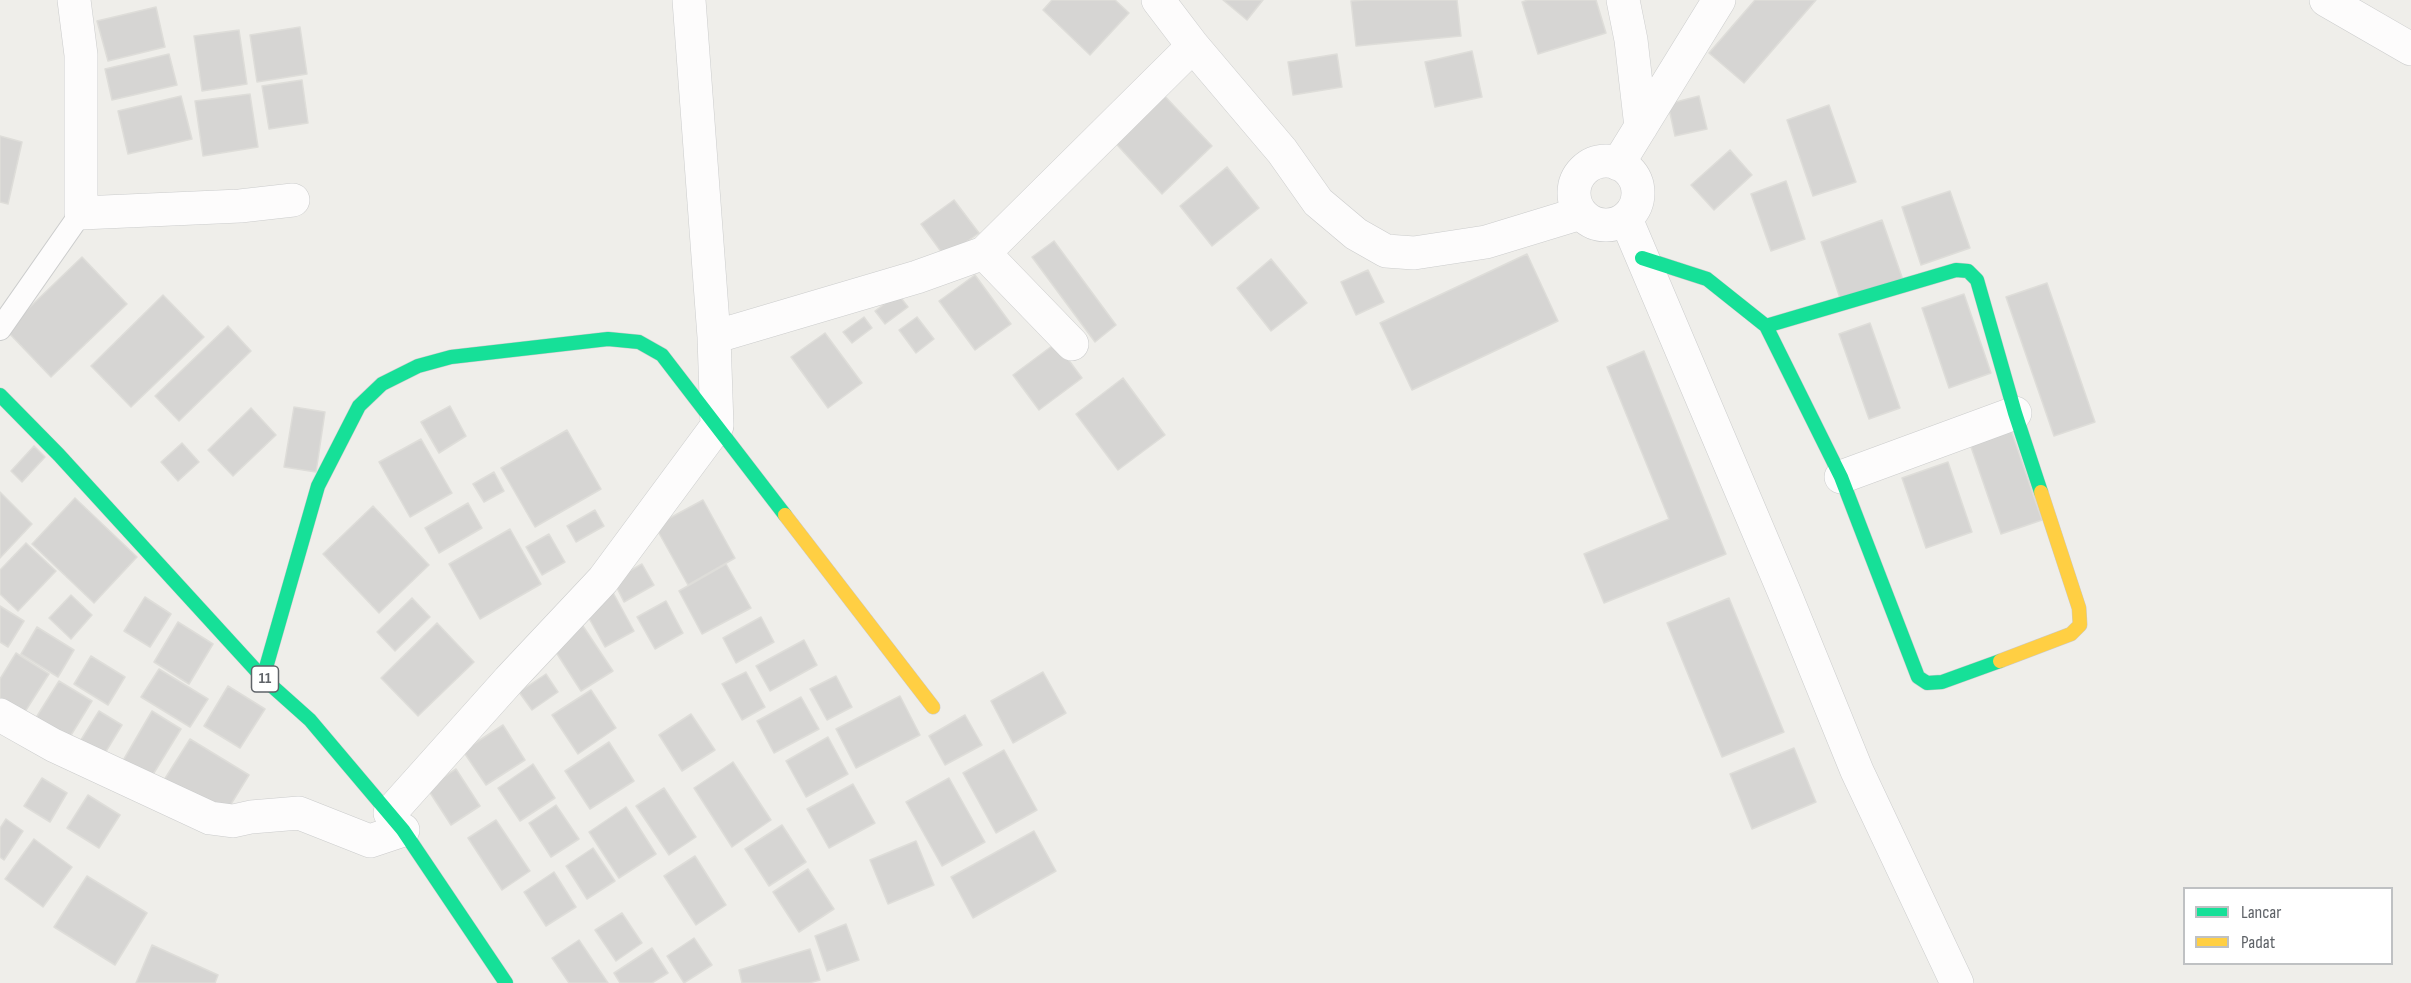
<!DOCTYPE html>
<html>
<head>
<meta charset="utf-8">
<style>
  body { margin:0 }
  #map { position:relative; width:2411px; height:983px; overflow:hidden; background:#efeeea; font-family:"Sofia Sans Condensed",sans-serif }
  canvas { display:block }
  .legend { position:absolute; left:2183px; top:887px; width:210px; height:78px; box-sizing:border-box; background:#fff; border:2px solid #bfc1c3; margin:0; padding:8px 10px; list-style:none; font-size:18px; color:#5f6368 }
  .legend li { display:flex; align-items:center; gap:12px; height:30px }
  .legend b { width:30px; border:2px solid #bfc1c3 }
</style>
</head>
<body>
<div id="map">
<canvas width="2411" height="983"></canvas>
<ul class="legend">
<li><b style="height:8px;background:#16e098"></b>Lancar</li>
<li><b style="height:8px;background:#ffcf43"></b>Padat</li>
</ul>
</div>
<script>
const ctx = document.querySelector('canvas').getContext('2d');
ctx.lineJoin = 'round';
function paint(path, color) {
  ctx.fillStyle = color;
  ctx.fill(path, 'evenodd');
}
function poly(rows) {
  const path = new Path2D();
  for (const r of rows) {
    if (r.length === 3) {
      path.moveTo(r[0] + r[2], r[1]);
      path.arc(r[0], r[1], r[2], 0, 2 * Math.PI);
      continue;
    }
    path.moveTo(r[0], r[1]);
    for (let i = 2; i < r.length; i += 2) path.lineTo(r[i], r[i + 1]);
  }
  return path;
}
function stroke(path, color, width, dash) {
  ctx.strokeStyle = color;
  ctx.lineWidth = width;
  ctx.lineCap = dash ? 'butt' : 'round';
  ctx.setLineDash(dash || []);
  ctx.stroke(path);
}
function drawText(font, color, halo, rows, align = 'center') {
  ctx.font = font + ' "Sofia Sans Condensed",sans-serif';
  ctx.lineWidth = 5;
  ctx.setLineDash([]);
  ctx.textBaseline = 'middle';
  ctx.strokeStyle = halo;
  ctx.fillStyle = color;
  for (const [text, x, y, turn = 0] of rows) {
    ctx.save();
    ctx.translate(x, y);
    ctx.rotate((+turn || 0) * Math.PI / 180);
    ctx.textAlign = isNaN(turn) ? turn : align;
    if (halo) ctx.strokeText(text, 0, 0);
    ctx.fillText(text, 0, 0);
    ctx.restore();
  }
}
const building = poly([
  [1052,0,1115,0,1129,13,1090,55,1043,10,1052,0],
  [1223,0,1263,0,1247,20,1223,0],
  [1365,0,1457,0,1461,36,1356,46,1351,1,1365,0],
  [1528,0,1596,0,1606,33,1538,54,1522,2,1528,0],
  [1755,0,1816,0,1744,83,1709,53,1755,0],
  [156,7,165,47,108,61,97,21,156,7],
  [300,27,307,74,257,82,250,35,300,27],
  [239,30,247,84,202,91,194,36,239,30],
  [1472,51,1482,97,1435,107,1425,62,1472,51],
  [169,54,177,85,112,100,105,69,169,54],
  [1337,54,1342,87,1293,95,1288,62,1337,54],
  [302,80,308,123,269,129,262,86,302,80],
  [1159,90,1212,146,1162,194,1110,137,1159,90],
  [250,94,258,147,203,156,195,101,250,94],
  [181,96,192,139,128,154,118,111,181,96],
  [1699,96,1707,129,1675,136,1668,104,1699,96],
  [1829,105,1856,182,1813,196,1787,120,1829,105],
  [0,136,22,142,8,204,0,202,0,136],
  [1730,150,1752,175,1714,210,1691,185,1730,150],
  [1227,167,1259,208,1212,246,1180,206,1227,167],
  [1786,181,1805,239,1771,251,1751,194,1786,181],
  [1950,191,1970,248,1921,265,1902,207,1950,191],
  [954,200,979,233,945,257,921,224,954,200],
  [1882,220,1903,280,1841,301,1821,242,1882,220],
  [1054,241,1116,325,1095,342,1032,257,1054,241],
  [1527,254,1558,321,1412,390,1380,323,1527,254],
  [82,257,127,304,51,377,6,330,82,257],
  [1271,259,1307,303,1271,331,1237,288,1271,259],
  [1368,270,1384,302,1356,315,1341,282,1368,270],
  [975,275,1011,324,975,350,939,301,975,275],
  [2047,283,2095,422,2054,436,2006,297,2047,283],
  [898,294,908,307,885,324,875,311,898,294],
  [1964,294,1991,373,1949,388,1922,308,1964,294],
  [163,295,204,337,131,407,91,366,163,295],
  [864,317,872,328,852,343,843,332,864,317],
  [917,317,934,339,916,353,899,330,917,317],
  [1870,323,1900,408,1869,419,1839,334,1870,323],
  [228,326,251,351,179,421,155,396,228,326],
  [825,333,862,383,828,408,791,357,825,333],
  [1056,343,1082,378,1039,410,1013,375,1056,343],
  [1644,351,1726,554,1604,603,1584,554,1669,519,1607,367,1644,351],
  [1123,378,1165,435,1118,470,1076,414,1123,378],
  [450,406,466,436,439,453,421,422,450,406],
  [294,407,325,412,316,472,284,467,294,407],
  [251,408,276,435,233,476,208,450,251,408],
  [567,430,601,489,535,527,501,468,567,430],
  [2011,430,2042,520,2001,534,1970,444,2011,430],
  [421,439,452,493,410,517,379,462,421,439],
  [182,443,199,462,178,481,161,462,182,443],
  [34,446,45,457,22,482,11,471,34,446],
  [1948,462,1972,532,1926,548,1902,478,1948,462],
  [494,472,504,491,484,502,473,484,494,472],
  [0,492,32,524,0,558,0,492],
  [75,498,137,557,94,603,32,544,75,498],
  [703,500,735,558,688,585,655,526,703,500],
  [468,503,482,528,439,553,425,528,468,503],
  [373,506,429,565,379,613,323,554,373,506],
  [595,510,604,526,576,542,567,526,595,510],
  [510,529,541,584,480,619,449,564,510,529],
  [549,534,565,562,542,575,526,547,549,534],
  [26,543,56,571,18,611,0,594,0,570,26,543],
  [642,564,654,585,624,602,613,580,642,564],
  [726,564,751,608,702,634,679,591,726,564],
  [610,587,634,631,605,647,581,604,610,587],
  [71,595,92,615,71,639,49,618,71,595],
  [145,597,171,614,150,647,124,631,145,597],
  [412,598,430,617,395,651,377,632,412,598],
  [1729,598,1784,732,1722,757,1667,623,1729,598],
  [666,601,683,633,655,649,637,617,666,601],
  [0,606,24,621,8,647,0,642,0,606],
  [761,617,774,642,736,663,723,638,761,617],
  [178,622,213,644,189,684,154,662,178,622],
  [437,623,474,662,418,716,381,678,437,623],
  [583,626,613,671,581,691,552,646,583,626],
  [37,627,74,650,58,677,21,654,37,627],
  [804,640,817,665,770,691,756,666,804,640],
  [16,653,49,674,21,718,0,705,0,679,16,653],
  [91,656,125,677,108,705,74,684,91,656],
  [159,669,208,699,190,727,141,697,159,669],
  [746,672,765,707,742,720,722,684,746,672],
  [1043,672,1066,713,1013,743,991,701,1043,672],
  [546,674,558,692,532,710,519,692,546,674],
  [836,676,852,707,827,720,810,689,836,676],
  [59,681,92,701,65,745,32,724,59,681],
  [228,686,265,709,240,748,204,726,228,686],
  [591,690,616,728,578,754,552,715,591,690],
  [900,696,920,735,856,768,836,729,900,696],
  [801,697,819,729,774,753,757,721,801,697],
  [99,711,122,725,102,758,79,743,99,711],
  [152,711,181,729,149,781,121,764,152,711],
  [691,714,715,750,682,771,659,735,691,714],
  [965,715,982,745,945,765,929,736,965,715],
  [503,725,525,760,486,785,463,751,503,725],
  [828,737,848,774,806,797,786,761,828,737],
  [190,739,249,775,223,817,164,780,190,739],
  [609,742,634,781,590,809,565,771,609,742],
  [1794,748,1816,802,1752,829,1730,774,1794,748],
  [1004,750,1037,810,996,833,963,773,1004,750],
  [733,762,771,820,732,847,694,788,733,762],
  [533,764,555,798,520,821,498,788,533,764],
  [456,769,480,806,451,825,427,788,456,769],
  [42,778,67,793,50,822,24,806,42,778],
  [949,778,985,842,942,866,906,802,949,778],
  [853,784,875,823,829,848,807,809,853,784],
  [664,788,696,837,669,855,636,806,664,788],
  [88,795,120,815,99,848,67,828,88,795],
  [556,805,579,839,551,857,529,823,556,805],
  [626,807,656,854,619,878,589,832,626,807],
  [6,819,23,831,4,860,0,857,0,828,6,819],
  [496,820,530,871,502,890,468,838,496,820],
  [782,825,806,862,769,886,745,849,782,825],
  [1034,831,1056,871,973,918,951,877,1034,831],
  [34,839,72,867,43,907,5,879,34,839],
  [916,841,934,885,888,904,870,860,916,841],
  [593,848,615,881,587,899,566,866,593,848],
  [695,856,726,905,696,925,664,876,695,856],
  [808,869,834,909,799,932,773,892,808,869],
  [554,872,576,907,546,926,524,892,554,872],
  [87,876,147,913,115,965,54,927,87,876],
  [622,913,642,943,616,961,595,930,622,913],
  [846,924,859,960,827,971,815,936,846,924],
  [694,938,712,965,684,983,667,956,694,938],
  [579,940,608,983,569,983,552,958,579,940],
  [152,945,218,975,215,983,136,983,152,945],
  [652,948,668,973,652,983,620,983,614,973,652,948],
  [810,949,820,980,809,983,742,983,739,970,810,949]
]);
paint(building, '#d6d5d3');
stroke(building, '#deddd9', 1.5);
const lane = poly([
  [0,329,81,213]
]);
const street = poly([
  [74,0,81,55,81,213,240,206,293,200],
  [1158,0,1193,46,1282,151,1318,202,1356,234,1386,251,1414,253,1486,242,1581,213],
  [1623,0,1631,40,1641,127],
  [2326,0,2411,49],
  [1606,193,32],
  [1618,164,1719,0],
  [1626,219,1785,594,1857,771,1957,983],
  [984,253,1193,46],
  [714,337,917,277,984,253,1072,344],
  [1841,477,2015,413],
  [0,715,53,745,210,818,233,821,251,817,299,813,370,841,403,830],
  [390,813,509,680,603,580,717,426,714,337,689,0]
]);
const fast = poly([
  [1642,258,1707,279,1766,326,1841,477,1918,677,1927,683,1942,682,2000,661],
  [1766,326,1956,270,1968,271,1977,280,2015,413,2041,492],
  [0,395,59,455,263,678,310,720,403,830,506,983],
  [263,678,318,486,359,406,382,384,418,366,451,357,608,339,639,342,662,355,785,515]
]);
const slow = poly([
  [785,515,933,707],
  [2000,661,2071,634,2080,625,2079,608,2041,492]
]);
stroke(lane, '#cbcccc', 24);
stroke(street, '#cbcccc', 34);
stroke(fast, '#cacacb', 15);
stroke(slow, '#cacacb', 15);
stroke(lane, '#fdfcfc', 22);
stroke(street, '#fdfcfc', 33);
stroke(fast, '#16e098', 14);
stroke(slow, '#ffcf43', 14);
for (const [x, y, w] of [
  [265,679,27]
]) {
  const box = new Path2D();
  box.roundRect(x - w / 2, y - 13, w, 26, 4.5);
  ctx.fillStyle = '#fff';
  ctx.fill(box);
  stroke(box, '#5f6368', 1.5);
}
drawText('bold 16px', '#5f6368', null, [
  ["11",265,679]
]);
</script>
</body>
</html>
